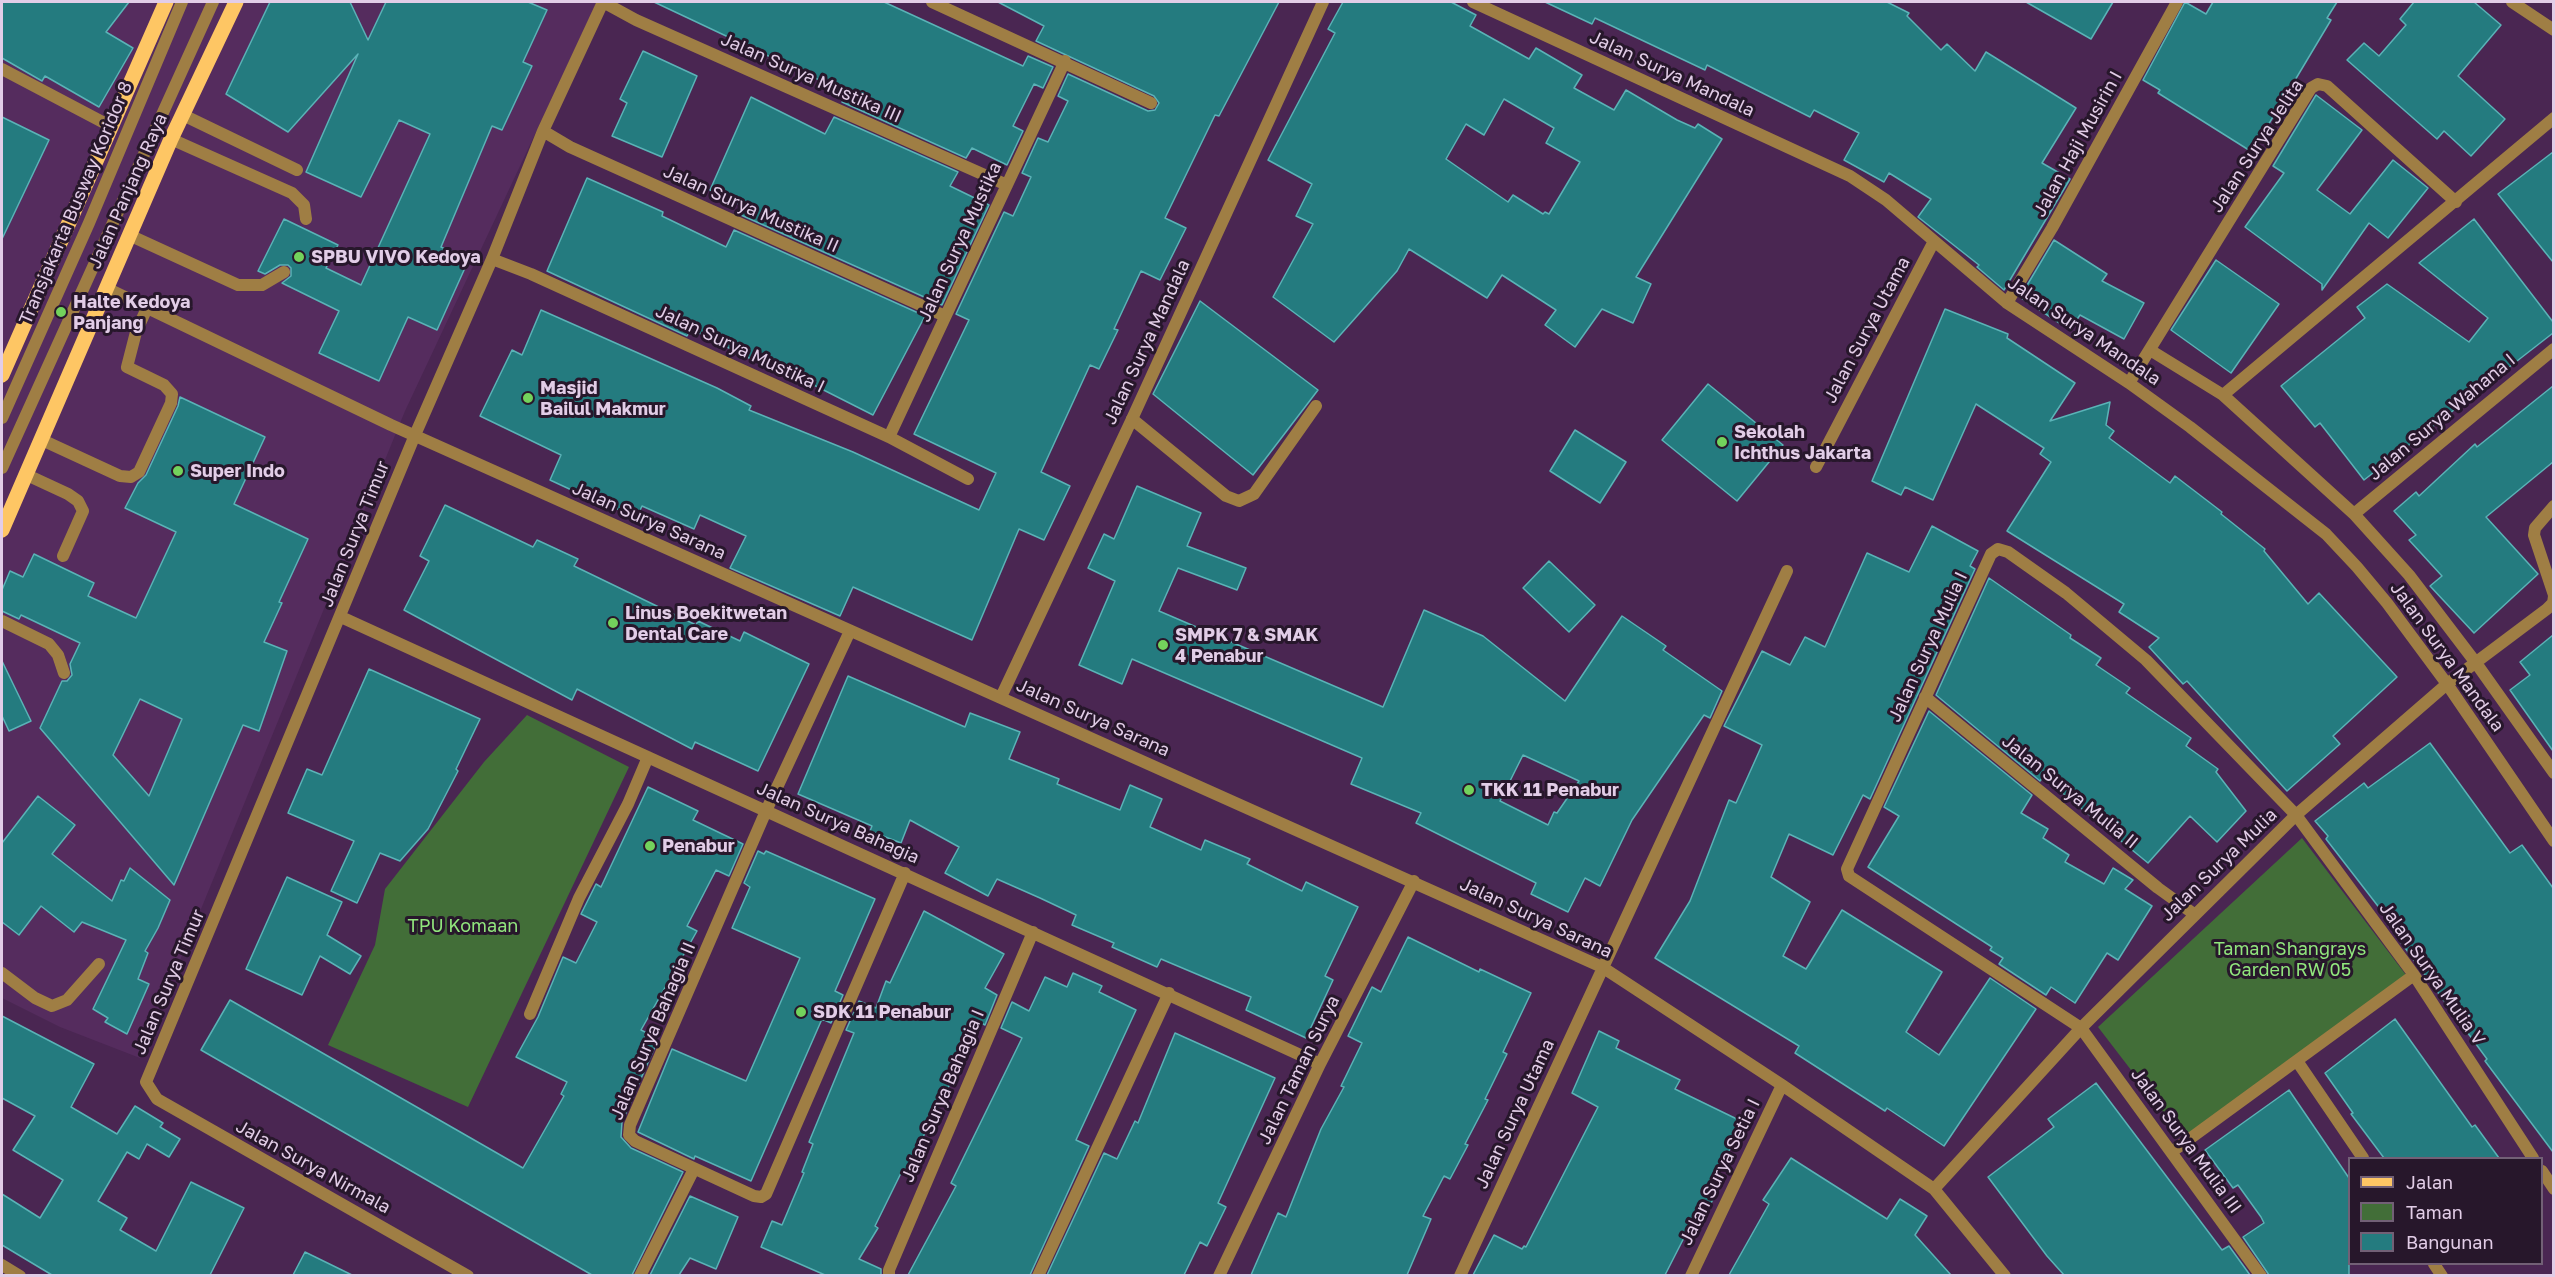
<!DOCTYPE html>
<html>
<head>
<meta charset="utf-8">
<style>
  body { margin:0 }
  #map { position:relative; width:2555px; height:1277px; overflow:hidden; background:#4a2652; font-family:"Golos Text",sans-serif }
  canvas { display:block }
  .frame { position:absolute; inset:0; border:3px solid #e2cde7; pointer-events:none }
  .legend { position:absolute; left:2348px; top:1157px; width:195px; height:108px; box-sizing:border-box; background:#27172b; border:2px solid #726076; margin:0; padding:8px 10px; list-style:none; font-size:18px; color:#e2cde7 }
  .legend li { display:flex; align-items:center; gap:12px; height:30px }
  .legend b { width:30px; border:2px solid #726076 }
</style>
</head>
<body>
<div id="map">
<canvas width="2555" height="1277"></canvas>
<div class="frame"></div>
<ul class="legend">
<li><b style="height:8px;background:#fec664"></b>Jalan</li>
<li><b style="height:16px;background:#426e38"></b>Taman</li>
<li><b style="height:16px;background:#247b7f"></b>Bangunan</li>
</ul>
</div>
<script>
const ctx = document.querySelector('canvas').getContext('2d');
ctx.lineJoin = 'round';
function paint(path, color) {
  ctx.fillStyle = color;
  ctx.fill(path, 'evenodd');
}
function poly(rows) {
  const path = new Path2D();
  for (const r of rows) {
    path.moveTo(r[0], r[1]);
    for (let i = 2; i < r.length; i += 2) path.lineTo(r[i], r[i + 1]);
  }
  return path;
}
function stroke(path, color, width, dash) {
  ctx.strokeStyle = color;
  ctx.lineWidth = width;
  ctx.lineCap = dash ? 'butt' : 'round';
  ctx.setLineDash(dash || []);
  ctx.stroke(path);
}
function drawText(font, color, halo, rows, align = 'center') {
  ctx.font = font + ' "Golos Text",sans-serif';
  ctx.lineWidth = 6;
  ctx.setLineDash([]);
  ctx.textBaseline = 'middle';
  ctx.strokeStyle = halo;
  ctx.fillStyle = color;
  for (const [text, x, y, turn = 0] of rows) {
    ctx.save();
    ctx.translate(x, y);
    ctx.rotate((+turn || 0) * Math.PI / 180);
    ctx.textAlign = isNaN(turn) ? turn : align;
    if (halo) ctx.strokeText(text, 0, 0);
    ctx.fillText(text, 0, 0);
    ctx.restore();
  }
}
paint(poly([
  [2,2,597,2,405,411,140,1058,60,1027,2,998]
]), '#552c5e');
paint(poly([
  [527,715,629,767,468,1107,328,1045,375,945,385,889,484,762],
  [2302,838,2406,975,2184,1139,2098,1027]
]), '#426e38');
const building = poly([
  [2,2,129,2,106,32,133,48,99,107,45,76,42,81,2,58,2,2],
  [270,2,350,2,368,40,386,2,528,2,547,10,523,62,532,66,502,130,492,126,441,247,469,259,437,330,408,317,379,381,319,353,339,311,282,283,291,276,291,268,288,265,280,265,265,274,258,271,284,219,338,245,326,268,361,285,430,134,399,120,361,197,306,172,358,54,288,132,226,94,270,2],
  [654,2,884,2,1023,66,1028,56,1053,67,1043,88,1034,84,1013,126,1023,131,1007,165,972,148,966,158,842,102,847,93,654,2],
  [998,2,1279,2,1219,116,1215,115,1165,218,1186,228,1160,280,1141,271,1114,329,1118,330,1099,369,1090,365,1041,472,1070,486,1044,540,1019,529,972,640,853,587,840,616,730,568,746,536,700,515,694,529,642,506,637,517,578,493,550,480,561,455,480,416,512,350,522,355,541,310,717,388,751,406,749,410,853,452,979,510,996,473,914,434,969,320,956,314,1004,212,1013,216,1031,177,1022,173,1038,138,1048,142,1068,101,1058,96,1068,74,1148,111,1155,110,1159,103,1154,96,1036,41,1044,26,998,2],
  [1343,2,1451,2,1476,15,1470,26,1529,59,1536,48,1582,75,1574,88,1614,110,1626,90,1677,120,1695,128,1698,124,1722,139,1636,277,1651,284,1633,323,1602,309,1575,347,1545,325,1556,310,1502,275,1487,298,1409,249,1397,271,1334,342,1273,297,1313,224,1296,216,1312,184,1268,160,1335,33,1328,29,1343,2],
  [1504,99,1554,128,1546,143,1580,162,1549,214,1545,212,1543,214,1513,195,1508,202,1446,159,1466,124,1484,135,1504,99],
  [1545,2,1887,2,1909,13,1907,16,1941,50,1947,44,1975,71,1986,52,2076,108,2042,163,2070,179,2004,290,1977,267,1979,265,1918,217,1931,199,1889,173,1884,182,1844,160,1859,133,1814,110,1810,117,1707,65,1705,70,1595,18,1592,24,1545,2],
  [2026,2,2113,2,2091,39,2026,2],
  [2185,2,2206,14,2213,2,2337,2,2327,18,2331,20,2252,152,2158,93,2160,90,2143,80,2185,2],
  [2414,2,2474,2,2501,25,2458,76,2505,119,2471,156,2444,131,2437,139,2347,60,2364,43,2379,56,2406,25,2400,19,2414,2],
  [643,51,697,76,662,157,612,136,627,103,620,99,643,51],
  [2316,95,2362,130,2317,190,2350,214,2393,160,2428,188,2388,238,2369,223,2322,290,2322,284,2245,227,2284,173,2273,166,2316,95],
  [751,97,825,134,834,117,958,172,950,186,989,205,942,305,741,215,745,207,710,190,751,97],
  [2,117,49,140,2,239,2,117],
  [2553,152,2553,262,2498,194,2553,152],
  [587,178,663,212,662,216,726,247,734,230,925,316,873,415,786,371,784,374,761,364,691,329,687,336,547,271,587,178],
  [2474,219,2553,322,2553,333,2364,480,2320,423,2315,427,2281,386,2365,318,2357,307,2387,284,2469,342,2488,318,2419,263,2474,219],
  [2054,240,2107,274,2102,281,2144,303,2124,339,2080,315,2070,330,2020,297,2054,240],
  [2216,260,2279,304,2231,373,2171,330,2216,260],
  [1200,301,1318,390,1253,475,1153,394,1200,301],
  [1945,309,2008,334,2007,338,2075,383,2050,421,2110,402,2106,425,2114,431,2109,438,2170,483,2175,476,2222,512,2221,514,2265,549,2264,551,2308,604,2319,593,2397,677,2333,736,2340,744,2287,791,2187,681,2183,684,2149,647,2159,638,2119,612,2124,604,2007,531,2051,462,2040,454,2044,448,1976,404,1933,500,1905,487,1901,495,1872,481,1945,309],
  [1708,384,1783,445,1737,501,1662,440,1708,384],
  [2553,386,2553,462,2486,517,2538,574,2474,633,2430,586,2442,576,2409,540,2416,535,2394,511,2416,492,2419,496,2475,444,2477,447,2553,386],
  [180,397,265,437,234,504,308,539,279,602,282,603,264,642,287,651,259,731,243,725,174,885,40,728,62,681,67,681,72,675,70,664,80,643,21,615,19,619,2,611,2,590,10,571,23,577,34,554,94,583,88,596,136,618,176,532,125,508,138,483,146,475,178,406,180,397],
  [140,699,182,719,149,796,113,755,140,699],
  [1575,430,1626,462,1600,503,1550,471,1575,430],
  [1137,486,1201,513,1187,546,1246,568,1237,590,1178,568,1159,611,1383,707,1424,610,1483,636,1565,701,1622,616,1666,646,1663,650,1722,691,1710,718,1704,715,1632,820,1600,886,1585,878,1568,912,1531,894,1536,883,1416,823,1421,813,1351,784,1362,758,1132,659,1122,684,1079,665,1115,581,1088,568,1104,534,1114,539,1137,486],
  [1523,755,1579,781,1557,813,1554,812,1548,825,1500,801,1523,755],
  [445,505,533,547,537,540,578,559,574,566,696,625,698,621,740,641,744,632,809,664,758,771,695,742,692,749,577,689,572,700,404,610,429,561,420,556,445,505],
  [1932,526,1978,551,1970,566,1975,569,1870,799,1863,795,1833,855,1789,834,1771,877,1810,902,1783,956,1806,969,1842,910,1942,972,1906,1032,1939,1055,1990,978,2036,1009,1944,1146,1887,1108,1885,1111,1795,1053,1799,1046,1655,958,1690,901,1729,800,1736,803,1762,745,1724,726,1762,651,1790,665,1805,637,1825,647,1867,553,1909,572,1932,526],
  [1549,561,1595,605,1569,632,1523,588,1549,561],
  [1989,578,2071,635,2070,638,2101,658,2096,665,2130,688,2126,693,2191,738,2186,746,2218,769,2216,772,2246,811,2217,842,2190,816,2148,863,2043,777,2040,781,1936,695,1989,578],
  [2553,635,2553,751,2510,690,2530,675,2520,662,2553,635],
  [2,661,31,721,9,731,2,716,2,661],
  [369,669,480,719,456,769,458,771,428,829,400,861,380,853,357,903,331,891,354,841,288,813,307,769,322,775,369,669],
  [848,676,965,727,970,713,1020,732,1009,759,1059,779,1057,784,1120,810,1130,785,1162,799,1150,827,1201,850,1205,840,1250,859,1247,864,1302,891,1306,882,1358,907,1325,976,1333,980,1306,1038,1246,1010,1251,997,1161,959,1157,967,1112,947,1114,943,1072,925,1076,915,1040,898,997,879,988,896,945,873,959,847,910,820,901,843,870,831,872,826,798,794,848,676],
  [1929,711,2032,795,2021,813,2048,829,2043,838,2069,855,2065,862,2104,884,2113,868,2133,880,2125,889,2152,906,2118,960,2107,953,2075,1003,2051,987,2046,995,1999,964,2003,958,1990,950,1992,947,1868,867,1899,816,1884,807,1929,711],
  [2430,743,2510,853,2522,845,2553,888,2553,1152,2485,1061,2487,1059,2400,941,2402,940,2381,910,2326,839,2328,836,2315,821,2364,783,2368,788,2430,743],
  [648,787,698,811,693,820,743,844,729,876,716,870,687,926,697,931,641,1030,647,1033,645,1037,657,1042,622,1122,621,1137,631,1148,683,1172,632,1275,592,1275,201,1050,230,1000,523,1168,564,1096,561,1094,567,1082,516,1057,538,1017,563,957,576,963,597,922,581,914,596,884,601,887,648,787],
  [38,796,75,825,52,854,112,901,121,880,124,881,130,868,170,900,158,928,145,951,148,953,138,979,149,984,127,1034,105,1022,108,1018,93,1009,126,940,82,922,74,932,41,906,19,935,2,922,2,843,38,796],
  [758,851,764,854,766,851,875,899,835,991,843,995,831,1023,822,1019,751,1181,695,1156,694,1159,638,1132,672,1049,746,1081,800,958,732,928,750,887,744,883,758,851],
  [287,877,342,902,327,935,361,956,350,974,320,956,302,995,246,969,287,877],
  [924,911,1004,954,985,988,997,995,985,1025,981,1023,919,1145,925,1148,912,1174,903,1169,875,1226,878,1228,859,1259,881,1269,881,1275,825,1275,761,1247,772,1221,782,1225,804,1173,802,1172,813,1144,809,1142,854,1033,846,1030,859,1001,876,1008,886,981,890,983,924,911],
  [1408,937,1479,972,1480,969,1531,993,1503,1052,1507,1054,1485,1099,1488,1100,1465,1144,1468,1145,1450,1179,1444,1176,1423,1216,1431,1219,1407,1275,1251,1275,1278,1213,1286,1217,1321,1129,1344,1087,1341,1086,1362,1043,1348,1036,1372,987,1381,992,1408,937],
  [1073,973,1102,986,1099,992,1136,1010,1076,1140,1089,1146,1030,1275,908,1275,956,1186,951,1183,1022,1038,1001,1028,1012,1002,1029,1011,1045,977,1067,987,1073,973],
  [2,1016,94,1064,71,1107,117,1134,135,1106,163,1123,160,1127,180,1139,169,1157,147,1144,139,1159,127,1152,98,1201,127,1218,120,1230,156,1251,191,1182,244,1208,210,1275,52,1275,2,1245,2,1194,40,1218,63,1180,13,1150,35,1116,2,1098,2,1016],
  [2395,1019,2472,1127,2475,1125,2499,1158,2384,1158,2351,1114,2353,1113,2325,1073,2395,1019],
  [1599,1031,1619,1041,1616,1048,1680,1080,1675,1089,1743,1122,1710,1190,1716,1193,1698,1230,1690,1226,1665,1275,1473,1275,1494,1235,1522,1249,1524,1246,1526,1247,1598,1107,1572,1093,1599,1031],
  [1175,1033,1275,1078,1218,1203,1226,1207,1207,1246,1200,1242,1184,1275,1047,1275,1104,1153,1117,1159,1135,1121,1138,1123,1175,1033],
  [2096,1083,2222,1250,2229,1246,2250,1275,2064,1275,2047,1256,1988,1177,2054,1127,2048,1119,2096,1083],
  [2289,1090,2349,1178,2349,1275,2269,1275,2243,1237,2264,1223,2261,1217,2238,1185,2233,1188,2205,1150,2289,1090],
  [1791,1158,1887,1219,1900,1199,1927,1216,1915,1235,1951,1275,1729,1275,1769,1204,1763,1200,1791,1158],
  [690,1196,738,1217,716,1269,690,1258,679,1275,650,1275,690,1196],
  [305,1252,352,1275,293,1275,305,1252]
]);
paint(building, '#247b7f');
stroke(building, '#5ab3b7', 1.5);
stroke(poly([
  [2,69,112,127],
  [183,115,297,170],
  [171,139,292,193,304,205,306,219],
  [129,235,238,285,262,285,284,272],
  [2,418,89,223,182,2],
  [1132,419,1226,496,1239,501,1254,494,1316,406],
  [42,440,120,476,131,477,139,472,171,403,172,394,164,385,127,367,136,332,147,308],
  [2,468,213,2],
  [27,475,68,494,78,501,83,511,63,556],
  [2,621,49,644,58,655,64,673],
  [2,973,35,998,52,1006,67,1000,99,964],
  [2,1265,20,1276]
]), '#9f7e44', 12);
stroke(poly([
  [640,1276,694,1169]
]), '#9f7e44', 12);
stroke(poly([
  [603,2,636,20,1007,185],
  [932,2,1151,103],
  [1473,2,1850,176,1886,200,2007,303,2129,383,2190,427,2326,534,2357,567,2387,603,2447,684,2554,841],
  [2512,2,2554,30],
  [543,131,570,147,945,316],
  [492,259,531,274,889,437,968,479],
  [106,288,391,425,1602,967,1782,1085,1934,1189,2005,1276],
  [2007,303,2052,228,2177,2],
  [2150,350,2223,395,2354,514,2409,575,2476,663,2554,773],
  [2129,383,2311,88,2318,84,2327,86,2456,202],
  [2223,395,2554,118],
  [889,437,1065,61],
  [1816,467,1933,243],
  [2554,506,2535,528,2534,535,2554,595],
  [2354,514,2554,349],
  [341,617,1320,1064],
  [850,631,766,811,630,1125,629,1135,635,1141,754,1196,761,1197,766,1194,905,873],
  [1001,697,1132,419,1323,2],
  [1925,697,2158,888,2194,914],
  [530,1014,579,898,628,804,648,757],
  [2297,1061,2363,1158],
  [2173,1151,2414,975],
  [2542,1171,2554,1189],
  [1934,1189,2081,1028,2296,815,2447,684,2547,609,2553,603,2554,596],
  [2434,1264,2442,1276],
  [468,1276,157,1099,146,1082,415,435,492,259,543,131,603,2],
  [889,1276,889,1270,1033,932],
  [1038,1276,1169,993],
  [1219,1276,1320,1064,1414,881],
  [1460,1276,1787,571],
  [1691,1276,1782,1085],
  [2261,1276,2081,1028,1849,876,1847,869,1991,554,1998,549,2008,552,2066,593,2146,660,2296,815,2414,975,2533,1158]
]), '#9f7e44', 12);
stroke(poly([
  [2,375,166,2],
  [2,530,171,139,236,2]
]), '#fec664', 15);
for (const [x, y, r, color] of [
  [299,257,6,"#73d25c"],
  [61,312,6,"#73d25c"],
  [528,398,6,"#73d25c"],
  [1722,442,6,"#73d25c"],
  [178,471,6,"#73d25c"],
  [613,623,6,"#73d25c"],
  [1163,645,6,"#73d25c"],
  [1469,790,6,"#73d25c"],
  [650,846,6,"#73d25c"],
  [801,1012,6,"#73d25c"]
]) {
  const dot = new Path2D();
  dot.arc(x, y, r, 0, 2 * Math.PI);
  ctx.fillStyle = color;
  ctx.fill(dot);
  stroke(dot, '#27172b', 2);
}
drawText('18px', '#e2cde7', '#27172b', [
  ["Jalan Surya Mandala",1672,74,25],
  ["Jalan Surya Mustika III",811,78,24],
  ["Jalan Haji Musirin I",2078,144,-61],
  ["Jalan Surya Jelita",2257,146,-57],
  ["Jalan Panjang Raya",128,191,-66],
  ["Transjakarta Busway Koridor 8",76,203,-67],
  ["Jalan Surya Mustika II",751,209,24],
  ["Jalan Surya Mustika",960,242,-65],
  ["Jalan Surya Utama",1867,330,-62],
  ["Jalan Surya Mandala",2084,331,34],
  ["Jalan Surya Mandala",1147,342,-65],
  ["Jalan Surya Mustika I",740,349,25],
  ["Jalan Surya Wahana I",2442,417,-40],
  ["Jalan Surya Sarana",649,521,24],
  ["Jalan Surya Timur",355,534,-68],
  ["Jalan Surya Mulia I",1928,647,-65],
  ["Jalan Surya Mandala",2447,657,54],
  ["Jalan Surya Sarana",1093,718,24],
  ["Jalan Surya Mulia II",2070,792,39],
  ["Jalan Surya Bahagia",838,823,24],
  ["Jalan Surya Mulia",2219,865,-44],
  ["Jalan Surya Sarana",1536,918,25],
  ["Jalan Surya Mulia V",2432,974,55],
  ["Jalan Surya Timur",169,982,-67],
  ["Jalan Surya Bahagia II",653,1031,-67],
  ["Jalan Taman Surya",1299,1070,-64],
  ["Jalan Surya Bahagia I",943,1096,-67],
  ["Jalan Surya Utama",1515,1114,-65],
  ["Jalan Surya Mulia III",2186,1141,54],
  ["Jalan Surya Nirmala",313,1167,29],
  ["Jalan Surya Setia I",1720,1172,-64]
]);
drawText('bold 18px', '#e2cde7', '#27172b', [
  ["SPBU VIVO Kedoya",311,257],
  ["Halte Kedoya",73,302],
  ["Panjang",73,323],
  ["Masjid",540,388],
  ["Bailul Makmur",540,409],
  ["Sekolah",1734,432],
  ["Ichthus Jakarta",1734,453],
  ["Super Indo",190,471],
  ["Linus Boekitwetan",625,613],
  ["Dental Care",625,634],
  ["SMPK 7 & SMAK",1175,635],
  ["4 Penabur",1175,656],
  ["TKK 11 Penabur",1481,790],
  ["Penabur",662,846],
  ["SDK 11 Penabur",813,1012]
], 'left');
drawText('18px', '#91e67d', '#27172b', [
  ["TPU Komaan",463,926],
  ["Taman Shangrays",2290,949],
  ["Garden RW 05",2290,970]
]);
</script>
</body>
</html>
